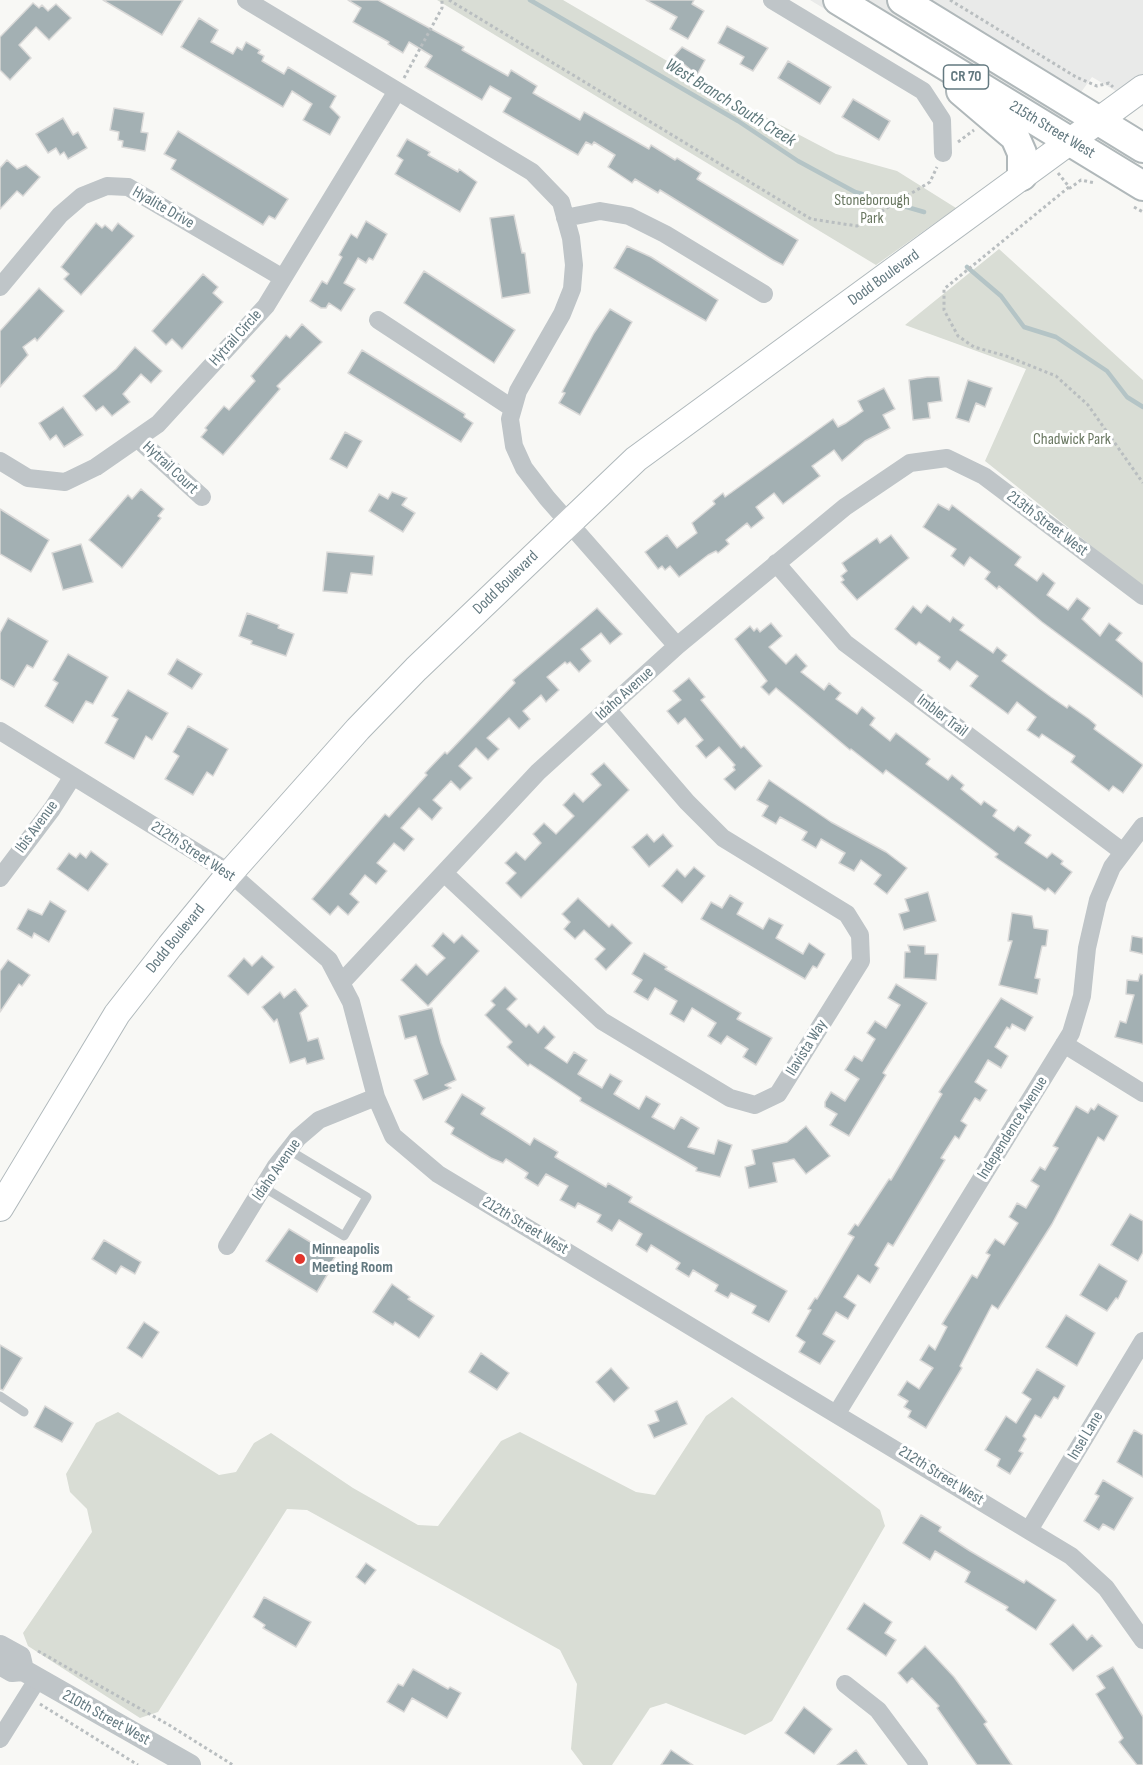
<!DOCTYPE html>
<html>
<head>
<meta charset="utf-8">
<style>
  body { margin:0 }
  canvas { display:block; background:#f8f8f5 }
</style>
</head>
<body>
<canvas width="1143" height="1765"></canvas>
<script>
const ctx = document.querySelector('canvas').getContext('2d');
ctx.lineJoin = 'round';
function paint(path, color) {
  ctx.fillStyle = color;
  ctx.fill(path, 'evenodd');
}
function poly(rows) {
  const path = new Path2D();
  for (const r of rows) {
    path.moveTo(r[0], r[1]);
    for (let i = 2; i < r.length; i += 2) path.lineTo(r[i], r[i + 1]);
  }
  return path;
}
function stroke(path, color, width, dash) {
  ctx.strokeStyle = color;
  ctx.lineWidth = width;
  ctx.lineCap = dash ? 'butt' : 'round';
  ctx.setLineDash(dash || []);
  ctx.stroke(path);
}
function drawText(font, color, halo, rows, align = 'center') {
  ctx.font = font + ' "Sofia Sans Condensed",sans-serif';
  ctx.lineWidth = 6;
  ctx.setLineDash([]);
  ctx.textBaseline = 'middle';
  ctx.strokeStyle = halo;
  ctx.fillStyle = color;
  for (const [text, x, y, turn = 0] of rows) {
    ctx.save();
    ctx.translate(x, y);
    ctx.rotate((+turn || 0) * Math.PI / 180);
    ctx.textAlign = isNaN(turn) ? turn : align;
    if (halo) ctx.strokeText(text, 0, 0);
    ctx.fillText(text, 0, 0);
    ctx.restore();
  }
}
paint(poly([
  [810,0,1143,0,1143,107,1092,77,1045,142]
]), '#e9eae9');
paint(poly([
  [437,0,563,0,746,107,836,154,897,171,956,208,876,265],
  [999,249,1143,380,1143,587,985,461,1026,369,905,325],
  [732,1397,880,1510,885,1526,772,1721,745,1735,666,1703,650,1708,612,1765,583,1765,571,1749,577,1684,560,1650,307,1510,287,1509,158,1712,140,1718,28,1646,23,1633,92,1532,87,1509,70,1492,66,1474,96,1423,118,1412,219,1475,236,1472,254,1443,271,1433,353,1488,418,1525,438,1526,501,1441,520,1432,636,1492,655,1495,706,1416]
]), '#d9ddd5');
stroke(poly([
  [530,0,738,121,798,161,855,192,924,212],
  [967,267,1001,296,1024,327,1056,337,1107,371,1127,397,1143,407]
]), '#b4c4c6', 4.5);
const building = poly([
  [103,0,183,0,162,35,103,0],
  [348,0,378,0,464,47,462,50,508,76,511,70,537,86,533,93,580,120,584,112,649,149,651,145,675,160,677,158,701,173,697,179,798,240,783,265,773,260,660,190,658,193,635,179,632,183,608,167,615,155,594,142,592,145,586,142,578,155,503,112,511,98,490,86,482,100,425,67,432,56,409,42,403,53,388,44,389,42,353,22,361,8,348,0],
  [646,0,694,0,692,4,704,11,688,39,670,29,677,17,646,0],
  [33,3,39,8,42,5,48,11,56,4,71,18,49,40,36,27,19,45,31,58,10,80,0,70,0,37,33,3],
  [199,18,218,30,211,42,233,54,237,47,242,50,246,42,260,50,258,53,264,56,262,61,284,74,288,67,336,96,330,107,340,117,330,135,303,120,312,104,292,91,283,107,181,47,199,18],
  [727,26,768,48,753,71,740,64,744,57,718,43,727,26],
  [682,47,705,60,697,75,674,56,682,47],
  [788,61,831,87,820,104,778,78,788,61],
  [853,99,890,121,879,140,842,117,853,99],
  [114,108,144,113,141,132,148,133,145,151,122,147,123,141,118,140,119,132,110,130,114,108],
  [63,118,73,135,78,132,87,148,68,159,64,152,60,155,56,148,48,153,36,134,63,118],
  [178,131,288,199,275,219,269,216,263,225,171,169,176,160,164,154,178,131],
  [407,139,430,152,428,155,458,172,459,169,477,182,460,212,395,174,403,160,397,156,407,139],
  [7,160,17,169,26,165,40,177,23,196,17,191,0,209,0,168,7,160],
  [514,215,522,253,525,253,530,293,502,298,490,218,514,215],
  [366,221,387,234,373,260,369,258,366,263,358,258,344,283,355,289,341,311,329,303,326,308,321,308,310,301,322,281,327,284,342,257,339,255,351,234,357,238,366,221],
  [96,223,102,228,105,225,112,231,118,223,134,236,81,295,64,279,69,274,61,267,96,223],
  [627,246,651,257,718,300,706,321,614,268,627,246],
  [424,271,515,330,494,363,404,303,424,271],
  [203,274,218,287,213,293,223,302,182,349,172,339,166,345,152,331,203,274],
  [39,288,64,311,37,341,35,338,23,347,28,355,0,387,0,331,39,288],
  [610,309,632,322,580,415,559,403,565,393,562,392,594,333,610,309],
  [302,324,322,342,277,386,280,389,223,455,201,437,207,430,205,428,224,406,229,410,255,381,251,376,276,347,286,335,290,338,302,324],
  [135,347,162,371,151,383,141,374,123,394,130,402,112,416,103,406,96,411,83,396,116,369,135,347],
  [362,350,465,414,464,417,473,423,461,442,348,373,362,350],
  [927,377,939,377,942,401,928,403,930,418,913,420,909,380,927,377],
  [968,380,992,388,985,407,976,403,969,422,956,418,968,380],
  [884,388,895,409,883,415,890,428,865,441,842,461,834,450,812,466,820,476,783,504,774,493,756,507,764,518,751,528,747,523,726,540,729,544,718,553,716,551,708,555,679,577,670,566,665,570,662,566,658,569,645,552,667,535,677,548,697,533,692,523,715,504,713,501,723,493,725,497,833,419,838,427,846,423,863,411,858,401,884,388],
  [63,407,83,435,64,447,56,435,50,440,39,423,63,407],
  [345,432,362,441,347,468,330,459,345,432],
  [141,489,164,509,158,516,161,518,122,568,89,540,128,495,132,499,141,489],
  [392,492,407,498,402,505,415,513,403,532,369,511,379,494,388,499,392,492],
  [938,504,949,510,952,505,1021,557,1015,565,1037,581,1043,573,1055,583,1047,595,1068,610,1077,598,1090,608,1082,619,1100,636,1109,623,1122,633,1116,640,1143,663,1143,697,1042,622,999,586,997,589,985,579,990,572,970,557,964,566,951,556,956,549,923,527,938,504],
  [0,509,49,540,31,572,0,554,0,509],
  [891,535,909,558,857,600,841,582,844,580,841,576,847,571,842,563,877,538,880,543,891,535],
  [81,544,93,582,63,590,52,553,81,544],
  [327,552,374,556,372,575,351,573,347,593,323,591,327,552],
  [927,605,950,622,953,617,964,625,960,630,993,653,997,647,1007,655,1002,661,1051,697,1067,708,1069,705,1089,719,1096,725,1094,729,1143,765,1123,793,1113,786,1109,791,1071,762,1075,756,1042,734,1039,738,1027,730,1036,717,1017,702,1008,714,970,686,978,676,957,661,950,670,938,661,940,657,919,642,916,645,895,629,913,606,921,613,927,605],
  [597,608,622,634,610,644,601,633,581,649,591,661,579,672,570,662,567,664,565,662,547,677,559,690,546,702,541,695,523,711,530,719,519,729,509,718,487,738,499,749,488,760,476,748,459,766,472,778,460,790,451,781,433,800,442,808,432,820,419,808,401,828,414,839,404,851,394,843,377,863,387,871,376,884,365,875,350,894,359,902,348,915,338,906,330,915,312,899,385,814,389,817,427,775,425,773,445,752,447,754,515,683,513,680,597,608],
  [247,613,279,625,278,628,294,634,286,656,251,644,252,641,239,636,247,613],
  [8,618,48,641,33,668,27,665,14,687,0,679,0,633,8,618],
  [771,623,782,636,769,647,786,664,796,654,807,666,801,672,824,690,829,683,841,693,836,699,857,714,862,707,875,718,870,725,890,741,896,733,930,759,926,764,948,780,952,775,964,785,961,789,981,805,984,801,997,810,993,816,1014,831,1018,826,1031,835,1025,843,1047,858,1052,853,1063,861,1061,864,1072,872,1055,894,1048,888,1045,891,995,857,998,854,886,770,883,774,851,749,850,750,776,688,769,695,761,687,767,681,735,639,750,626,754,631,757,628,760,632,771,623],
  [68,654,108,677,93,704,86,701,73,723,45,706,58,683,53,680,68,654],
  [177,659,202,674,192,689,168,674,177,659],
  [689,678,705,697,701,700,741,748,744,746,762,766,735,790,724,779,735,770,733,767,735,765,719,747,706,758,696,746,703,740,685,718,678,724,667,711,681,700,673,691,689,678],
  [128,690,168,713,152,740,146,736,134,759,105,743,118,719,112,716,128,690],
  [188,726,228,749,213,776,207,772,193,795,165,779,179,756,173,752,188,726],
  [604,763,629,790,521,898,506,883,516,873,505,863,516,852,525,860,541,843,533,834,544,823,556,834,574,816,563,805,574,793,583,802,601,785,591,774,604,763],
  [769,780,831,822,886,852,907,868,887,894,874,884,881,875,861,860,854,871,839,863,845,853,821,839,816,848,802,840,807,832,780,817,776,824,762,816,768,806,757,800,769,780],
  [647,834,654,842,663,834,673,846,649,867,632,847,647,834],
  [91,851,108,864,88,891,57,869,69,853,76,858,80,853,86,858,91,851],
  [694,867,705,876,682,903,662,886,677,869,685,877,694,867],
  [928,892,936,921,904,930,899,914,909,911,905,899,928,892],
  [730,895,743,903,737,914,763,929,769,918,783,925,776,938,803,954,809,943,825,954,817,968,813,966,805,979,701,919,711,902,722,908,730,895],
  [578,898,609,927,612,924,632,943,606,970,595,959,605,949,584,930,575,939,564,929,570,922,562,914,578,898],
  [50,901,66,911,49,942,34,933,32,938,17,929,28,909,42,915,50,901],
  [1012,913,1032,916,1034,928,1048,930,1046,946,1042,946,1035,978,1040,979,1037,994,999,985,1012,941,1008,941,1012,913],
  [443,933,454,943,462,935,479,951,428,1006,401,980,416,964,427,975,445,958,432,946,443,933],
  [1132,936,1143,938,1143,954,1130,951,1132,936],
  [908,945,925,946,925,954,938,954,936,980,904,978,905,952,910,952,908,945],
  [644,953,667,967,665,969,741,1013,737,1019,772,1038,756,1065,743,1057,748,1049,727,1036,721,1044,708,1036,716,1023,692,1008,684,1022,670,1014,677,1001,655,988,648,1000,634,992,642,980,632,974,644,953],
  [262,956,274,967,248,995,228,976,244,958,252,966,262,956],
  [8,960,30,975,22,986,19,984,0,1012,0,971,8,960],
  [1140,974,1143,975,1143,1044,1115,1037,1120,1021,1126,1023,1134,995,1126,994,1127,980,1138,981,1140,974],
  [896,984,927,1003,883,1073,886,1075,849,1136,830,1125,837,1114,825,1107,825,1102,831,1092,845,1101,859,1079,845,1070,854,1056,862,1061,875,1039,867,1033,875,1021,886,1028,900,1005,888,998,896,984],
  [505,987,517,999,507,1009,526,1027,529,1024,538,1033,544,1026,555,1037,545,1048,567,1063,574,1052,587,1060,578,1074,602,1088,610,1074,622,1081,614,1094,639,1109,646,1096,660,1104,652,1117,674,1129,681,1117,699,1128,688,1147,714,1154,718,1140,732,1145,720,1177,696,1171,697,1168,580,1101,581,1098,530,1064,528,1066,507,1047,512,1042,485,1015,495,1005,491,1001,505,987],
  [295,989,308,1006,300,1013,308,1041,318,1038,324,1059,307,1064,305,1058,290,1063,277,1019,274,1022,262,1007,280,992,284,998,295,989],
  [1001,998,1033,1017,1025,1031,1012,1024,1010,1029,1007,1027,995,1047,1008,1056,1001,1068,988,1060,975,1082,987,1090,980,1101,975,1098,961,1121,967,1125,959,1139,955,1136,941,1158,945,1160,893,1246,888,1243,875,1265,879,1268,870,1283,858,1275,844,1297,856,1305,848,1319,836,1312,823,1334,835,1341,820,1364,799,1352,805,1342,796,1336,811,1310,808,1309,815,1298,817,1299,854,1237,848,1234,855,1224,858,1226,889,1179,891,1180,942,1094,939,1092,1001,998],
  [432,1008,441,1043,456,1080,445,1085,451,1088,423,1100,414,1080,428,1074,416,1036,405,1039,399,1016,432,1008],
  [462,1094,485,1108,481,1114,510,1132,530,1145,534,1138,558,1152,555,1157,606,1187,608,1183,632,1197,629,1202,787,1291,769,1322,752,1313,756,1306,731,1293,728,1298,715,1291,718,1285,693,1270,689,1277,676,1269,680,1263,651,1245,647,1252,636,1245,642,1234,619,1220,612,1231,597,1222,601,1215,578,1203,575,1208,560,1200,568,1186,546,1174,538,1186,525,1178,528,1173,506,1159,503,1163,491,1158,451,1134,454,1128,445,1122,462,1094],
  [1098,1104,1118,1116,1104,1141,1098,1137,1052,1224,998,1309,992,1305,960,1366,962,1368,926,1428,908,1417,911,1411,904,1407,908,1401,898,1395,907,1381,919,1389,933,1368,920,1360,929,1345,935,1350,947,1327,942,1324,972,1275,977,1278,990,1255,986,1253,995,1239,1004,1245,1018,1223,1009,1217,1017,1203,1026,1208,1039,1186,1031,1181,1040,1167,1045,1170,1052,1158,1058,1148,1053,1146,1076,1106,1088,1113,1091,1108,1094,1110,1098,1104],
  [806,1126,830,1156,806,1174,794,1159,773,1163,777,1182,749,1188,745,1167,755,1164,752,1150,787,1142,806,1126],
  [1130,1214,1143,1221,1143,1252,1138,1261,1111,1245,1130,1214],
  [289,1229,335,1257,331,1263,333,1265,317,1292,266,1261,289,1229],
  [104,1240,141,1262,135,1274,121,1266,116,1274,92,1259,104,1240],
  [1099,1264,1127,1281,1118,1299,1116,1298,1107,1311,1080,1295,1099,1264],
  [392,1284,410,1297,408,1299,434,1316,419,1338,395,1322,393,1325,373,1312,392,1284],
  [1066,1315,1095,1333,1077,1366,1046,1347,1066,1315],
  [144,1322,159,1332,142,1358,127,1348,144,1322],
  [0,1345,22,1358,3,1390,0,1389,0,1345],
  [481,1353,509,1373,497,1390,469,1372,481,1353],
  [611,1368,629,1388,614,1402,596,1382,611,1368],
  [1037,1369,1065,1386,1058,1399,1054,1397,1041,1418,1035,1415,1023,1436,1026,1439,1019,1451,1023,1453,1010,1474,997,1466,1000,1459,985,1450,1006,1416,1016,1423,1031,1399,1022,1393,1037,1369],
  [677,1401,687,1424,654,1438,648,1425,659,1421,655,1411,677,1401],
  [45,1406,73,1423,62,1442,34,1427,45,1406],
  [1134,1430,1143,1435,1143,1477,1117,1462,1134,1430],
  [1103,1480,1133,1498,1114,1530,1103,1524,1099,1530,1084,1521,1099,1496,1095,1494,1103,1480],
  [921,1515,941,1527,939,1531,970,1551,1024,1583,1026,1580,1056,1600,1036,1630,1006,1610,1008,1607,965,1582,970,1572,935,1551,930,1560,903,1543,921,1515],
  [366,1563,376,1570,365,1584,356,1577,366,1563],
  [264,1597,311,1622,296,1647,263,1628,265,1625,253,1617,264,1597],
  [864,1603,892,1622,885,1633,896,1640,886,1656,847,1629,864,1603],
  [1073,1624,1087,1640,1092,1635,1102,1646,1073,1671,1050,1644,1073,1624],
  [925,1646,954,1677,987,1722,984,1724,1012,1765,977,1765,937,1708,939,1706,912,1678,907,1683,898,1673,925,1646],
  [1113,1667,1143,1717,1143,1765,1137,1765,1119,1742,1123,1738,1096,1694,1105,1688,1097,1676,1113,1667],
  [413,1669,448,1689,450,1687,461,1693,447,1718,412,1698,404,1712,387,1702,398,1684,403,1686,413,1669],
  [804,1707,832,1729,814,1754,785,1733,804,1707],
  [671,1750,693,1765,661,1765,671,1750],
  [856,1750,867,1765,837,1765,856,1750]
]);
paint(building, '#a3b0b3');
stroke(building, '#dad9d8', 1.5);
const secondary = poly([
  [0,1208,117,1014,170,946,230,873,358,729,416,669,636,459,1143,88]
]);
const primary = poly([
  [838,0,1143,186],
  [902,0,1143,148],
  [961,91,1015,137,1022,153,1022,176]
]);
stroke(secondary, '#afb8bb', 28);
stroke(primary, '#b0b8ba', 32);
stroke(poly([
  [449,0,811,219,857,226,930,182,937,167],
  [950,0,1076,77,1097,86,1109,83,1113,87],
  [404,78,442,8,442,0],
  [958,142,974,130],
  [1058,173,1070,188,1081,180,1095,183],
  [1069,187,944,289,944,310,958,336,974,347,1006,356,1056,376,1088,405,1143,483],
  [1134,207,1143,212],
  [38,1651,169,1725,233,1765],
  [40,1704,138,1765]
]), '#b9bec0', 3, [3, 3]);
stroke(poly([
  [263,1187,344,1236,367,1197,289,1150],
  [0,1396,24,1412]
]), '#bfc5c8', 9);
stroke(poly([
  [246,0,532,172,561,202,571,238,574,265,572,289,562,314,518,391,510,419,514,446,524,468,547,498,677,646],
  [772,0,923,91,942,120,943,153],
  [565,218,600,211,629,216,665,234,764,294],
  [0,287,60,215,82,196,107,186,128,187,283,278],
  [378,320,512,408],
  [138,439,202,497],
  [0,461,28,478,65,482,96,467,158,424,266,306,397,91],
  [776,563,845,643,1123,852],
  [0,731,230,873,329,960,351,1002,376,1097,393,1136,438,1174,1071,1556,1106,1588,1143,1640],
  [444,873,602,1021,730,1098,755,1105,778,1094,861,961,860,935,847,914,723,838,687,802,607,709],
  [0,878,52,809,73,776],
  [341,983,538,772,677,646,845,507,910,463,947,458,984,476,1143,596],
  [1064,1044,1143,1093],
  [227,1246,276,1166,298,1138,319,1120,376,1097],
  [837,1413,1071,1033,1082,996,1087,948,1098,900,1112,867,1143,826],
  [1029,1530,1143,1341],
  [845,1684,878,1710,919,1765],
  [0,1739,37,1680]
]), '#bfc5c8', 18);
stroke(poly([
  [0,1646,20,1657,23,1670],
  [0,1664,12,1671,23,1670,190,1765]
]), '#bfc5c8', 22);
stroke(secondary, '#fff', 26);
stroke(primary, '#fff', 28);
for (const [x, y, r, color] of [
  [300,1259,6,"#e2352c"]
]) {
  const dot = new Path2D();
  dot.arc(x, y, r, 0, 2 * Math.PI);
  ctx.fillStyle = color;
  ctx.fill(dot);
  stroke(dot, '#fff', 2);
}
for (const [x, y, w] of [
  [966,77,45]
]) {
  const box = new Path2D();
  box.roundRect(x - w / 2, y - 12, w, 24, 4.5);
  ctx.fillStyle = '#fff';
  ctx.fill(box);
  stroke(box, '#637980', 1.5);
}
drawText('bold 15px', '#637980', null, [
  ["CR 70",966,77]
]);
drawText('16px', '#637980', '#fff', [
  ["215th Street West",1052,130,31],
  ["Hyalite Drive",163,208,30],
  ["Dodd Boulevard",884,278,-36],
  ["Hytrail Circle",236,338,-48],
  ["Hytrail Court",170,468,43],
  ["213th Street West",1047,524,37],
  ["Dodd Boulevard",506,583,-44],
  ["Idaho Avenue",625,694,-42],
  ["Imbler Trail",942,716,37],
  ["Ibis Avenue",37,827,-54],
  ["212th Street West",193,852,33],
  ["Dodd Boulevard",176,939,-51],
  ["Ilavista Way",807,1048,-58],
  ["Independence Avenue",1013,1128,-58],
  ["Idaho Avenue",277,1170,-55],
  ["212th Street West",525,1226,31],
  ["Insel Lane",1086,1436,-59],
  ["212th Street West",941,1476,32],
  ["210th Street West",106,1718,29]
]);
drawText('16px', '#6a7862', '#fff', [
  ["Stoneborough",872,201],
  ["Park",872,219],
  ["Chadwick Park",1072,440]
]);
drawText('bold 16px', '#637980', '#fff', [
  ["Minneapolis",312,1250],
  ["Meeting Room",312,1268]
], 'left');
drawText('italic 18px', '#5e787b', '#fff', [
  ["West Branch South Creek",730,103,32]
]);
</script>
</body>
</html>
